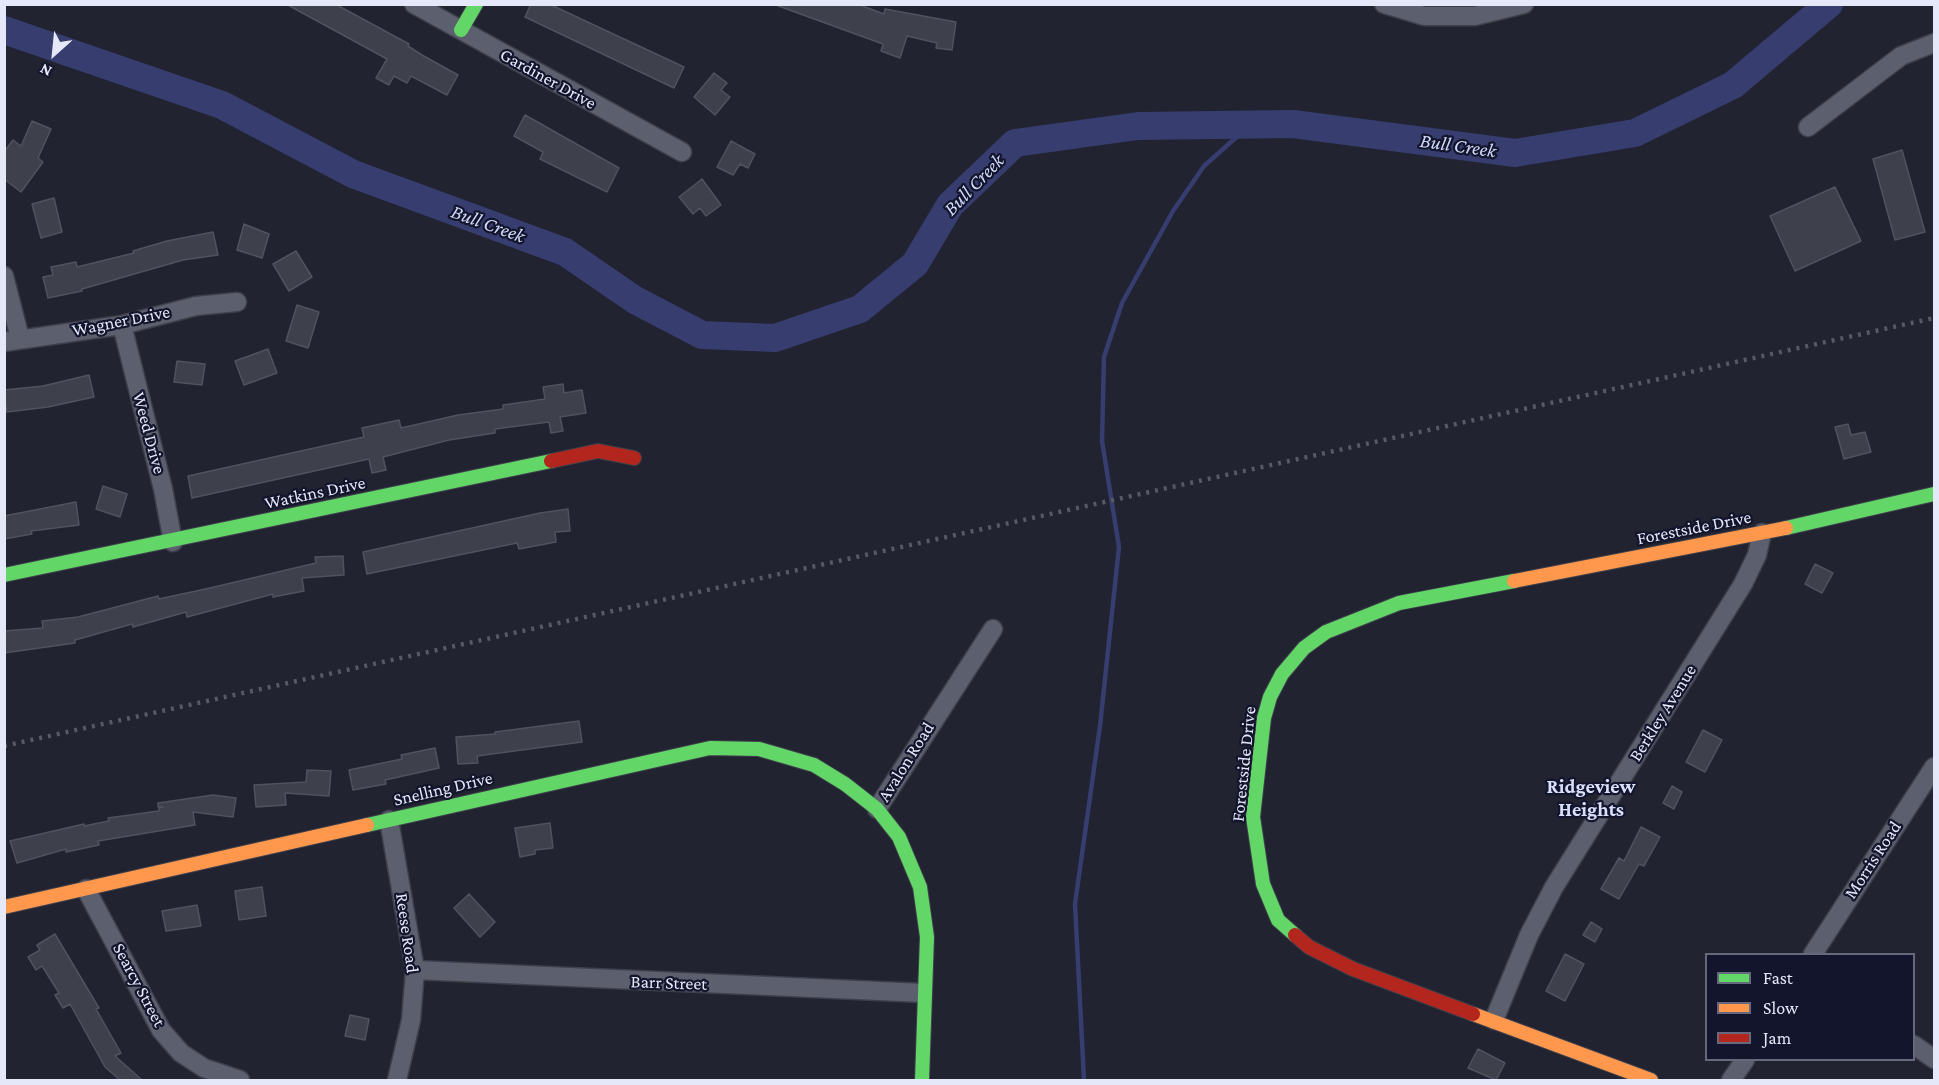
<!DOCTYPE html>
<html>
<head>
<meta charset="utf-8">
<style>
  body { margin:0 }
  #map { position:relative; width:1939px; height:1085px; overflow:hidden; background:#212331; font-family:"Crimson Pro",serif }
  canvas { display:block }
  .frame { position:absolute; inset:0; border:6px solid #e4e8f9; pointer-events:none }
  .legend { position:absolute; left:1705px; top:953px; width:210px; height:108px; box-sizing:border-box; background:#12152c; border:2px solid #66697e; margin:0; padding:8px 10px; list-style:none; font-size:18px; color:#e4e8f9 }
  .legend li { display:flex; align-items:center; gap:12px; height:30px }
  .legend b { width:30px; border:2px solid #66697e }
  .north { position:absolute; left:24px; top:24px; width:60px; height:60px; -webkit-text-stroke:4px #12152c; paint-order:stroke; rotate:207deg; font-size:16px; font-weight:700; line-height:24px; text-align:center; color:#e4e8f9 }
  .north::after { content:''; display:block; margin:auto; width:21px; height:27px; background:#e4e8f9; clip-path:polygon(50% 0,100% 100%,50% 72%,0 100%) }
</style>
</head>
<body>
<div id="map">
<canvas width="1939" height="1085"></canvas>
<div class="frame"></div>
<ul class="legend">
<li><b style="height:8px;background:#63d668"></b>Fast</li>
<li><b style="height:8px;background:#ff974d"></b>Slow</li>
<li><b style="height:8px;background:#b3261e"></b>Jam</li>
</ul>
<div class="north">N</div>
</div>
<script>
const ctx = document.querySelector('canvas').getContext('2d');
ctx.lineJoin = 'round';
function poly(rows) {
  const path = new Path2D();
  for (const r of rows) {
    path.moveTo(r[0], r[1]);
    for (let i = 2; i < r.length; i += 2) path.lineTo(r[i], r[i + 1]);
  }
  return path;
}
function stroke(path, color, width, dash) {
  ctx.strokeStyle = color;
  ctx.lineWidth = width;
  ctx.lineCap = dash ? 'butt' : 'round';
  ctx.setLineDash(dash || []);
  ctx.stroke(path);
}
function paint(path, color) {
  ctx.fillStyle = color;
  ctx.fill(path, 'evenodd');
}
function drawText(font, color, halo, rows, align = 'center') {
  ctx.font = font + ' "Crimson Pro",serif';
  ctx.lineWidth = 4.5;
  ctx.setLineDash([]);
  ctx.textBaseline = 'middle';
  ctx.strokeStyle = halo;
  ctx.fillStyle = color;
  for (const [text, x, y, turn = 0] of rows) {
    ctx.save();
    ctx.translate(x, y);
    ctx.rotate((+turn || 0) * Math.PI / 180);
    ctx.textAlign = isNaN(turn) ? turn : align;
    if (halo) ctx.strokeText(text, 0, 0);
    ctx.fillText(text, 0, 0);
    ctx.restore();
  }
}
stroke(poly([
  [1084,1080,1075,904,1100,726,1119,547,1102,441,1104,357,1122,303,1173,211,1204,166,1250,125]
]), '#373d6f', 4.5);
stroke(poly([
  [4,30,222,105,353,174,565,252,635,300,702,335,775,338,860,309,915,264,950,205,1015,143,1138,126,1293,124,1515,153,1635,133,1733,85,1829,4]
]), '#373d6f', 28);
const building = poly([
  [286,4,335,4,409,44,408,46,422,55,458,75,447,95,411,76,407,83,394,76,389,85,376,78,387,59,286,4],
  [531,4,549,4,684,67,674,88,525,17,531,4],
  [773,4,857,4,884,14,885,9,956,22,952,50,936,48,937,43,907,36,900,58,881,51,883,44,773,4],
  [714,73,727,83,721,90,730,97,715,115,694,97,714,73],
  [525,115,619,168,607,192,540,159,543,152,514,136,525,115],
  [32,121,51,129,38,158,43,162,21,192,4,179,4,152,13,140,21,146,32,121],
  [731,141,755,154,748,168,740,164,733,175,717,167,731,141],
  [1902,150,1925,232,1895,240,1873,159,1902,150],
  [702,179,721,205,706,216,700,208,693,214,679,197,702,179],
  [1835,187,1861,241,1795,271,1770,216,1835,187],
  [54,198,62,232,41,238,32,204,54,198],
  [244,224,269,234,262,258,237,250,244,224],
  [213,232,218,255,183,260,82,289,82,291,48,298,43,277,53,275,51,267,76,262,77,267,134,253,133,251,167,241,213,232],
  [296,251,312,277,289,291,273,264,296,251],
  [297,305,319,312,308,348,286,341,297,305],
  [268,349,277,373,244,385,235,361,268,349],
  [177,361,205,364,202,385,174,382,177,361],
  [89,375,94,397,48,407,7,412,4,390,43,386,89,375],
  [563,384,564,393,582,390,586,413,560,417,563,431,551,433,549,422,495,429,495,433,449,440,383,457,386,470,372,473,369,459,192,498,188,476,364,437,362,428,399,420,401,428,458,415,503,409,503,405,545,399,543,387,563,384],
  [1848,424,1851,435,1865,432,1871,452,1844,459,1835,427,1848,424],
  [103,486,127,494,120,517,96,509,103,486],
  [76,502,79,525,31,531,32,534,4,539,4,516,76,502],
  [568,509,570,531,555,532,556,542,519,549,517,543,367,574,363,552,540,513,568,509],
  [343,556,344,575,302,578,304,591,273,597,273,594,187,617,186,612,133,627,132,624,75,640,75,643,4,653,4,631,43,628,42,621,78,617,158,596,159,599,210,588,316,563,315,557,343,556],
  [1815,564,1833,573,1822,593,1805,584,1815,564],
  [579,721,582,742,477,756,478,763,458,764,456,737,495,734,495,732,579,721],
  [1703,730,1722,740,1705,772,1686,762,1703,730],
  [435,748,439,768,385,780,386,784,353,790,349,770,402,759,401,755,435,748],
  [307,770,331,771,329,796,285,793,286,805,256,807,254,785,306,782,307,770],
  [1672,786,1682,792,1674,809,1663,803,1672,786],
  [213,795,236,798,233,817,193,812,195,825,98,841,99,845,66,852,66,849,17,863,10,841,84,824,84,826,109,821,108,818,159,811,159,808,163,807,158,807,158,803,213,795],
  [550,823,553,848,535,850,535,854,520,857,515,828,550,823],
  [1641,827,1660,837,1644,866,1639,864,1619,899,1601,889,1619,858,1624,861,1641,827],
  [262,887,266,916,239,920,235,891,262,887],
  [469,894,495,922,480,937,454,908,469,894],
  [197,905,201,926,166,931,162,911,197,905],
  [1591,922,1602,929,1595,942,1583,935,1591,922],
  [55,934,99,1008,96,1009,121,1053,115,1056,142,1080,120,1080,105,1067,70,1004,63,1008,55,995,59,993,42,966,36,970,28,957,40,950,37,945,55,934],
  [1565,954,1584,964,1565,1001,1546,991,1565,954],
  [350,1015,369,1019,365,1040,345,1036,350,1015],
  [1478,1049,1505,1063,1496,1080,1468,1068,1478,1049]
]);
paint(building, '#3e404c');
stroke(building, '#50525f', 1.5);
const street = poly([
  [414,4,682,152],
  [1384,4,1424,16,1475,16,1524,4],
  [1808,127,1901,56,1934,43],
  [4,276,20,338],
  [122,325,163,489,173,542],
  [4,342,122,325,196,306,237,302],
  [877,809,993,629],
  [389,820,415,970,411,1020,397,1080],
  [86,889,161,1030,181,1053,204,1068,240,1080],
  [1813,954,1934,767],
  [415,970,923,993],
  [1494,1020,1529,935,1554,887,1743,584,1757,555,1762,533],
  [1914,1045,1934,1059],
  [1731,1080,1745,1060]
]);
const fast = poly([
  [461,30,476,4],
  [1786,528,1934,494],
  [4,575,551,461],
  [367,825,710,748,759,749,814,765,845,784,877,809,899,837,920,887,927,937,922,1080],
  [1295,935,1278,920,1263,884,1253,817,1264,718,1270,697,1282,674,1304,648,1326,632,1399,603,1514,581]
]);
const slow = poly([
  [1514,581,1786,528],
  [4,907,367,825],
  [1473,1014,1651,1080]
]);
const jam = poly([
  [551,461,598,451,634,458],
  [1295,935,1309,947,1353,969,1473,1014]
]);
stroke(street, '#3e3f4b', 21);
stroke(fast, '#3e3f4b', 16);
stroke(slow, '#3e3f4b', 16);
stroke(jam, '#3e3f4b', 16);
stroke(street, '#5c5f6d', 18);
stroke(fast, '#63d668', 14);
stroke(slow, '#ff974d', 14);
stroke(jam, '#b3261e', 14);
stroke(poly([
  [4,746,1934,318]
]), '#575965', 4.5, [3, 6]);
drawText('18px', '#e4e8f9', '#12152c', [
  ["Gardiner Drive",548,79,29],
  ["Wagner Drive",121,321,-11],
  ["Weed Drive",149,433,75],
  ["Watkins Drive",315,493,-12],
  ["Forestside Drive",1694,528,-11],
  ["Berkley Avenue",1663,713,-58],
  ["Avalon Road",906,762,-58],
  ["Forestside Drive",1244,764,-84],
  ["Snelling Drive",443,789,-13],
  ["Morris Road",1873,860,-57],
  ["Reese Road",407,933,82],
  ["Barr Street",669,983,2],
  ["Searcy Street",139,985,62]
]);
drawText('italic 20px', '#d0d8fa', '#12152c', [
  ["Bull Creek",1458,146,8],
  ["Bull Creek",974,185,-46],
  ["Bull Creek",488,224,20]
]);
drawText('bold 20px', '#dae0fb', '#12152c', [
  ["Ridgeview",1591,787],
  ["Heights",1591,810]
]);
</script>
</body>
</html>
